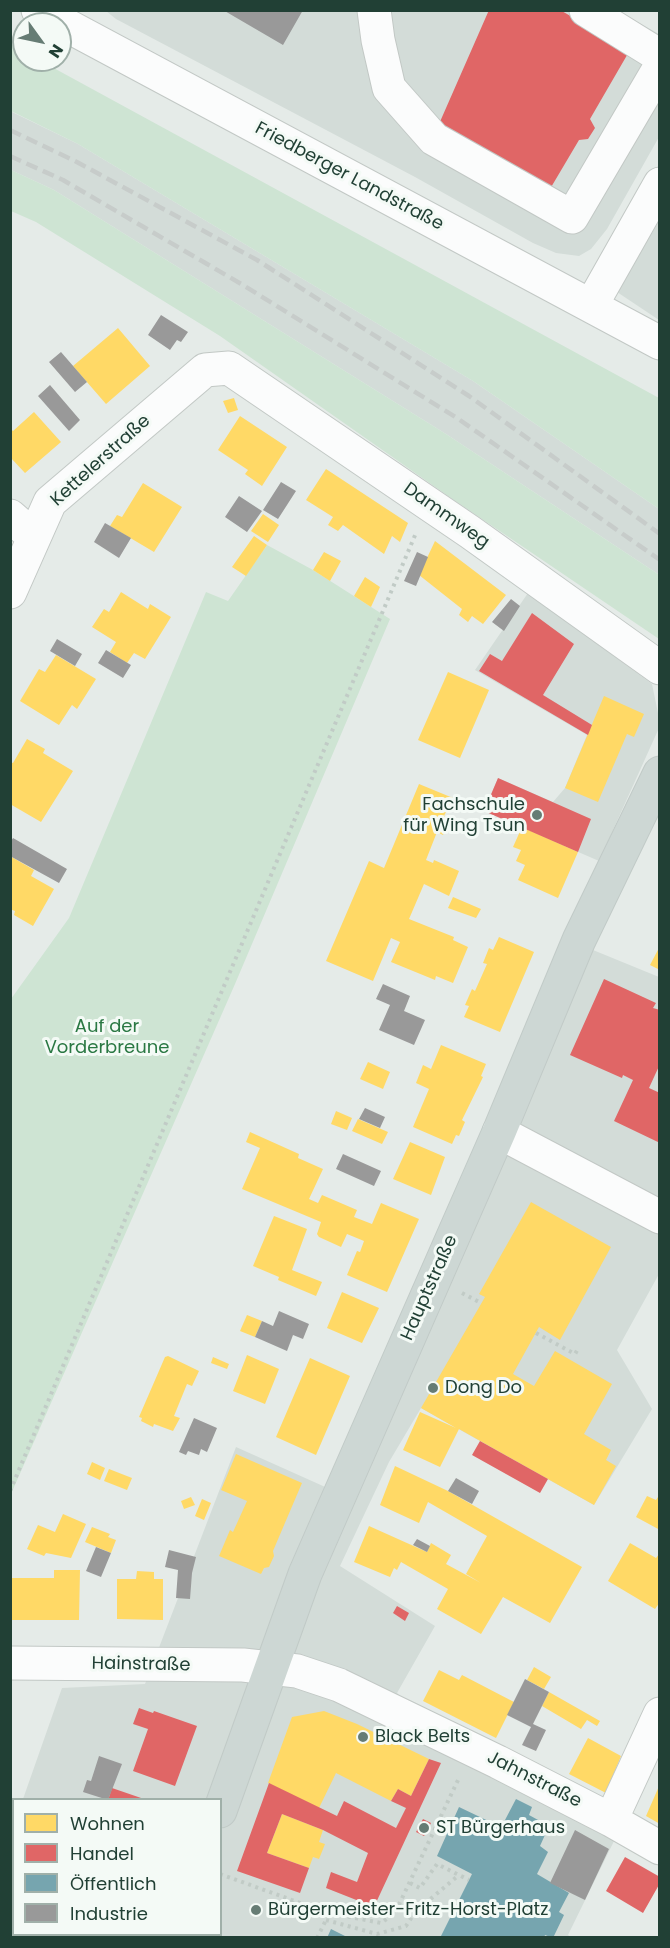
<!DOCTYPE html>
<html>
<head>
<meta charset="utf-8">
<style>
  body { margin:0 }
  #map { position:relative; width:670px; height:1948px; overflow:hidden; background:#e5ebe8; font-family:Poppins,sans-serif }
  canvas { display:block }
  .frame { position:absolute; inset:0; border:12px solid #214035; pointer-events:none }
  .legend { position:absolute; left:12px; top:1798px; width:210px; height:138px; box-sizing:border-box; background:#f4faf6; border:2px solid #a0b0a9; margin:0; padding:8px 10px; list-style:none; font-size:18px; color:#214035 }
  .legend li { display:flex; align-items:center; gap:12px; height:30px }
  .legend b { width:30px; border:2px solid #a0b0a9 }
  .north { position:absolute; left:12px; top:12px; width:60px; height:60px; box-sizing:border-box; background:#f4faf6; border:2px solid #a0b0a9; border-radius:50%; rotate:123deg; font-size:16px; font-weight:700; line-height:24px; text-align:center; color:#214035 }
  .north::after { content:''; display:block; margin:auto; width:21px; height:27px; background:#667c74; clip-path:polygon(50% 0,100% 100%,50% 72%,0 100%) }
</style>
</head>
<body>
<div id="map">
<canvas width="670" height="1948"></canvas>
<div class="frame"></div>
<ul class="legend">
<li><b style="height:16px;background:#ffd966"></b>Wohnen</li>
<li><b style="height:16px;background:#e06666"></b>Handel</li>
<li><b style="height:16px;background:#76a5af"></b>Öffentlich</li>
<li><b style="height:16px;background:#999"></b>Industrie</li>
</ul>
<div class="north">N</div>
</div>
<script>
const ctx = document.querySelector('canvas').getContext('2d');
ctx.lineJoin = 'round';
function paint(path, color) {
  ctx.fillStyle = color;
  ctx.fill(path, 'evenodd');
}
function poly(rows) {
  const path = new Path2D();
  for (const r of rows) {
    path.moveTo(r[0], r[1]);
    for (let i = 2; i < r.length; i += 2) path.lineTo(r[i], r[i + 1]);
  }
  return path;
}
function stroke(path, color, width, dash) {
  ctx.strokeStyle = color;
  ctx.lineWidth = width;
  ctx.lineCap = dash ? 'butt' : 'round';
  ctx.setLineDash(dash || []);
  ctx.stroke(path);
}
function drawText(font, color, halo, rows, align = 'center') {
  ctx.font = font + ' Poppins,sans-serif';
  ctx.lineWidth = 6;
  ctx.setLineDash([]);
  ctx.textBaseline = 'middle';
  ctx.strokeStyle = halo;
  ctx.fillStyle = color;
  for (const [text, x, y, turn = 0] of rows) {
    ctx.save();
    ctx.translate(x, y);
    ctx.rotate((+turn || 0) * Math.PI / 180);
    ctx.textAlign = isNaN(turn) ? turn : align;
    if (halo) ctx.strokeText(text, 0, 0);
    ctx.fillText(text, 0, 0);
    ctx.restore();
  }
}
paint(poly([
  [106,11,618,11,659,34,659,137,607,229,591,249,579,256,556,253,533,243,415,177,116,19],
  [10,111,78,144,473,381,659,509,660,571,658,574,446,434,54,190,11,170],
  [659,221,659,320,617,292],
  [528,593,652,684,659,718,659,728,599,861,484,811,498,778,553,802,565,788,587,735,475,670],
  [593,950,659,977,659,1274,617,1350,652,1409,594,1505,421,1408,389,1462,340,1566,435,1626,397,1693,449,1744,614,1841,568,1935,571,1937,10,1937,10,1837,13,1828,14,1934,220,1934,220,1800,23,1799,62,1688,145,1684,236,1447,352,1499]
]), '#d3dcd8');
paint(poly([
  [11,44,24,52,24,60,39,60,659,398,659,509,473,381,78,144,11,111],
  [11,170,54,190,446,434,658,574,660,575,659,639,448,496,220,336,36,222,11,211],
  [267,545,313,570,390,619,235,984,11,1494,11,999,69,918,206,592,228,601]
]), '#cee4d3');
paint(poly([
  [118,328,150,366,106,404,73,366],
  [234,398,238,410,228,413,223,401],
  [34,412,61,442,25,473,10,457,10,428,13,431],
  [240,416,287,447,262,486,245,474,248,470,218,450],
  [326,469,408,523,400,542,392,536,384,554,343,525,338,531,328,525,333,517,306,500],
  [143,483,182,507,154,552,110,526,117,515,122,517],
  [263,514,279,525,268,542,251,531],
  [254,536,267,545,246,576,232,567],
  [435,541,506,595,483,624,472,616,468,622,459,615,462,609,419,575],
  [324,552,341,561,330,581,313,570],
  [365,577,380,587,371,607,354,596],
  [121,592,148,609,150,604,171,617,145,659,134,653,127,663,110,652,116,642,92,627,104,609,109,612],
  [56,655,96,679,77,709,72,705,59,725,20,701,39,669,45,672],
  [448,672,489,690,460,758,418,740],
  [604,696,644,714,634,737,627,734,598,802,565,788],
  [27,739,45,749,43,753,73,771,41,822,10,804,10,762,13,763],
  [419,784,453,798,444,816,450,819,443,835,437,832,426,860,433,863,434,860,459,871,449,896,424,884,409,919,454,937,453,940,468,947,453,983,436,976,435,980,391,962,400,942,391,938,373,981,326,961,369,861,384,868],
  [522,827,578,852,558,898,518,880,525,865,516,861,521,850,513,847],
  [10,856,34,870,31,876,54,889,33,926,14,915,15,911,10,909],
  [453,897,481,909,476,918,448,908],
  [499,937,534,952,500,1032,464,1017,469,1006,465,1005,472,989,475,991,487,964,483,963,489,948,493,950],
  [660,946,660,970,650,965],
  [441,1045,486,1064,481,1076,483,1077,462,1120,465,1122,459,1136,456,1135,452,1144,413,1127,429,1089,416,1083,423,1065,431,1069],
  [368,1062,390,1072,383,1089,360,1079],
  [336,1111,352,1118,347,1130,331,1124],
  [358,1119,388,1132,382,1144,352,1131],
  [250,1132,299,1154,298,1158,323,1169,309,1199,318,1203,322,1195,357,1210,354,1217,372,1224,381,1203,419,1219,387,1292,347,1275,357,1251,360,1252,364,1241,347,1234,341,1247,319,1237,317,1234,321,1222,242,1189,260,1148,246,1142],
  [410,1142,445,1157,431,1195,393,1179],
  [531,1202,611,1247,560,1340,539,1327,513,1374,534,1386,555,1351,612,1384,584,1434,611,1450,606,1460,616,1466,594,1505,459,1429,440,1467,403,1450,420,1412,456,1428,421,1408,485,1297,479,1294],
  [274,1216,307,1229,292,1270,322,1282,316,1296,278,1280,279,1277,253,1266],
  [342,1292,379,1308,362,1343,327,1328],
  [247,1315,262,1321,255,1337,240,1331],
  [247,1355,279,1369,265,1404,233,1391],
  [168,1356,199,1371,192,1386,187,1384,174,1416,180,1418,173,1431,154,1424,153,1427,141,1421,142,1418,139,1417,165,1357],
  [213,1357,229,1364,227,1369,211,1363],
  [310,1358,350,1376,316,1455,276,1437],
  [236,1454,302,1483,273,1551,274,1556,269,1567,264,1568,261,1574,219,1556,230,1530,233,1532,247,1501,221,1490],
  [92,1462,105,1468,100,1480,87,1474],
  [395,1466,448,1491,582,1567,550,1623,503,1597,481,1634,437,1609,448,1589,401,1562,397,1570,394,1568,390,1577,354,1562,369,1526,427,1552,431,1543,451,1555,446,1564,481,1583,466,1574,487,1536,428,1502,419,1523,380,1505],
  [109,1469,132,1478,127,1490,104,1481],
  [660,1494,660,1530,636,1517,647,1496,656,1500],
  [191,1497,195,1505,184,1509,181,1501],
  [202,1499,211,1503,204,1520,195,1516],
  [63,1514,86,1524,71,1558,46,1553,44,1556,27,1549,38,1525,55,1532],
  [92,1527,110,1534,108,1537,116,1540,111,1553,85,1542],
  [630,1543,656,1558,660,1553,660,1602,655,1609,608,1581],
  [54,1570,80,1570,79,1620,10,1620,10,1578,54,1578],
  [137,1571,154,1572,154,1579,163,1579,163,1620,117,1619,117,1579,136,1579],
  [534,1667,551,1677,544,1689,527,1680],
  [439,1670,459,1680,462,1675,514,1702,496,1738,423,1701],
  [549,1692,600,1721,597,1726,587,1720,581,1729,542,1706],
  [324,1711,357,1724,429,1759,411,1796,398,1789,391,1801,336,1773,319,1808,268,1783,292,1717],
  [588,1738,621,1756,606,1793,569,1774],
  [660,1784,660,1824,646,1816],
  [282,1814,323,1830,319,1842,325,1844,319,1859,313,1857,309,1868,267,1853]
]), '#ffd966');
paint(poly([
  [489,10,560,10,630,50,590,119,595,128,588,139,579,140,550,189,439,124],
  [532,613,574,644,543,695,592,725,588,735,479,671,490,654,502,661],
  [498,778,591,819,578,852,484,811],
  [604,979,656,1003,653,1008,660,1010,660,1064,649,1088,660,1093,660,1143,614,1121,633,1080,623,1075,622,1078,570,1055],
  [480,1441,548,1479,540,1493,472,1455],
  [397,1606,409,1613,405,1621,393,1613],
  [139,1708,153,1713,154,1711,197,1726,175,1786,133,1771,148,1729,133,1724],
  [429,1759,441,1763,374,1907,326,1888,331,1872,357,1882,368,1853,323,1830,282,1814,267,1853,309,1868,300,1893,237,1871,269,1783,337,1816,344,1801,396,1828,406,1808,391,1801,398,1789,411,1796],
  [112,1788,144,1799,144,1800,108,1800],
  [423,1819,431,1823,424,1836,416,1832],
  [625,1857,660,1877,660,1883,643,1913,606,1891],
  [22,1935,126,1935,125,1938,21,1938]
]), '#e06666');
paint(poly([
  [516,1799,532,1807,529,1815,549,1826,540,1846,548,1852,537,1874,569,1893,559,1912,564,1915,553,1938,545,1935,544,1938,440,1938,472,1874,437,1856,459,1807,503,1828,506,1821,505,1820],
  [331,1929,349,1938,327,1938]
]), '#76a5af');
paint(poly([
  [223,10,303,10,283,45],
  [161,315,188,332,181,342,177,340,170,350,148,335],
  [61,352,87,382,75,392,49,362],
  [50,385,80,420,69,431,38,396],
  [281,482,296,491,278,519,263,510],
  [239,496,262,511,247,532,225,517],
  [105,523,131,538,119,558,94,542],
  [417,552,428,557,416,586,404,581],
  [511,599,520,606,504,631,492,622],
  [57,639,82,654,75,666,50,651],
  [106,650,131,665,123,678,98,663],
  [13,838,67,869,59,883,10,856,10,843],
  [383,984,410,996,404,1011,425,1020,414,1045,379,1030,390,1005,376,999],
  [365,1108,385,1117,380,1128,359,1119],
  [343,1154,381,1171,374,1186,336,1169],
  [279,1311,309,1324,303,1339,293,1335,287,1351,255,1337,262,1321,273,1326],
  [194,1418,217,1428,207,1452,201,1449,199,1455,188,1451,186,1455,179,1452],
  [456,1478,479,1491,472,1504,448,1491],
  [417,1539,430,1546,427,1552,413,1545],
  [96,1547,111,1553,101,1577,86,1571],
  [169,1550,196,1557,192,1573,190,1599,176,1598,178,1570,165,1567],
  [525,1679,549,1692,533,1724,546,1730,536,1751,522,1745,531,1727,507,1715],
  [99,1756,122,1764,108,1800,83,1792,87,1780,91,1781],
  [575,1830,609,1849,585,1900,550,1883]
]), '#999');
const minor = poly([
  [38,10,660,343],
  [374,10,378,40,389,88,434,139,572,217,660,67],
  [586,10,660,56],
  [591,306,660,184],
  [10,516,34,537],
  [10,592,50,502,205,370,229,368,470,532,660,668],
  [499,1132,660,1217],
  [10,1663,243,1665,297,1671,339,1685,498,1762,611,1820,660,1848],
  [611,1820,660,1714]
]);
const major = poly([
  [220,1811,305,1574,499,1132,579,940,660,773],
  [174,1938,175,1934]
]);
stroke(minor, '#c2c8c5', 35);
stroke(major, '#c1cac7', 35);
stroke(poly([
  [462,1293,481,1303],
  [536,1333,575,1354,578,1349],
  [10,1491,416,533],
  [220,1874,325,1912,381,1923,395,1913,459,1778],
  [410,1883,420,1888,437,1864,469,1880],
  [285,1917,295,1900],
  [326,1920,377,1934,406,1926,415,1912,459,1875],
  [317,1938,326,1920,325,1912]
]), '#c1cbc6', 4, [3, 4.5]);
stroke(minor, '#fbfcfc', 33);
stroke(major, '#cdd7d4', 33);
stroke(poly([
  [10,130,75,161,257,260,469,396,660,534],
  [10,156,63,180,243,285,457,418,660,560]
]), '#c7ccca', 4.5, [12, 6]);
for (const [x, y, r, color] of [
  [537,815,6,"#667c74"],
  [433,1388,6,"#667c74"],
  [363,1737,6,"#667c74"],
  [424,1828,6,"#667c74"],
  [256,1910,6,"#667c74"]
]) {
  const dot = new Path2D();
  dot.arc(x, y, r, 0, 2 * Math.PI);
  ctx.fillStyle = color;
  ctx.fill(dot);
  stroke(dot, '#f4faf6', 2);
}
drawText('18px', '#214035', '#f4faf6', [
  ["Friedberger Landstraße",349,177,28],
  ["Kettelerstraße",101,461,-42],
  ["Dammweg",446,516,35],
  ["Hauptstraße",430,1288,-66],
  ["Hainstraße",141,1665,1],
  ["Jahnstraße",534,1780,27]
]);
drawText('18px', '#214035', '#f4faf6', [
  ["Fachschule",525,805,"right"],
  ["für Wing Tsun",525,826,"right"],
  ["Dong Do",445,1388],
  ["Black Belts",375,1737],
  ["ST Bürgerhaus",436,1828],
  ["Bürgermeister-Fritz-Horst-Platz",268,1910]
], 'left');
drawText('18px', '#2a7843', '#f4faf6', [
  ["Auf der",107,1027],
  ["Vorderbreune",107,1048]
]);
</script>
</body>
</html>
